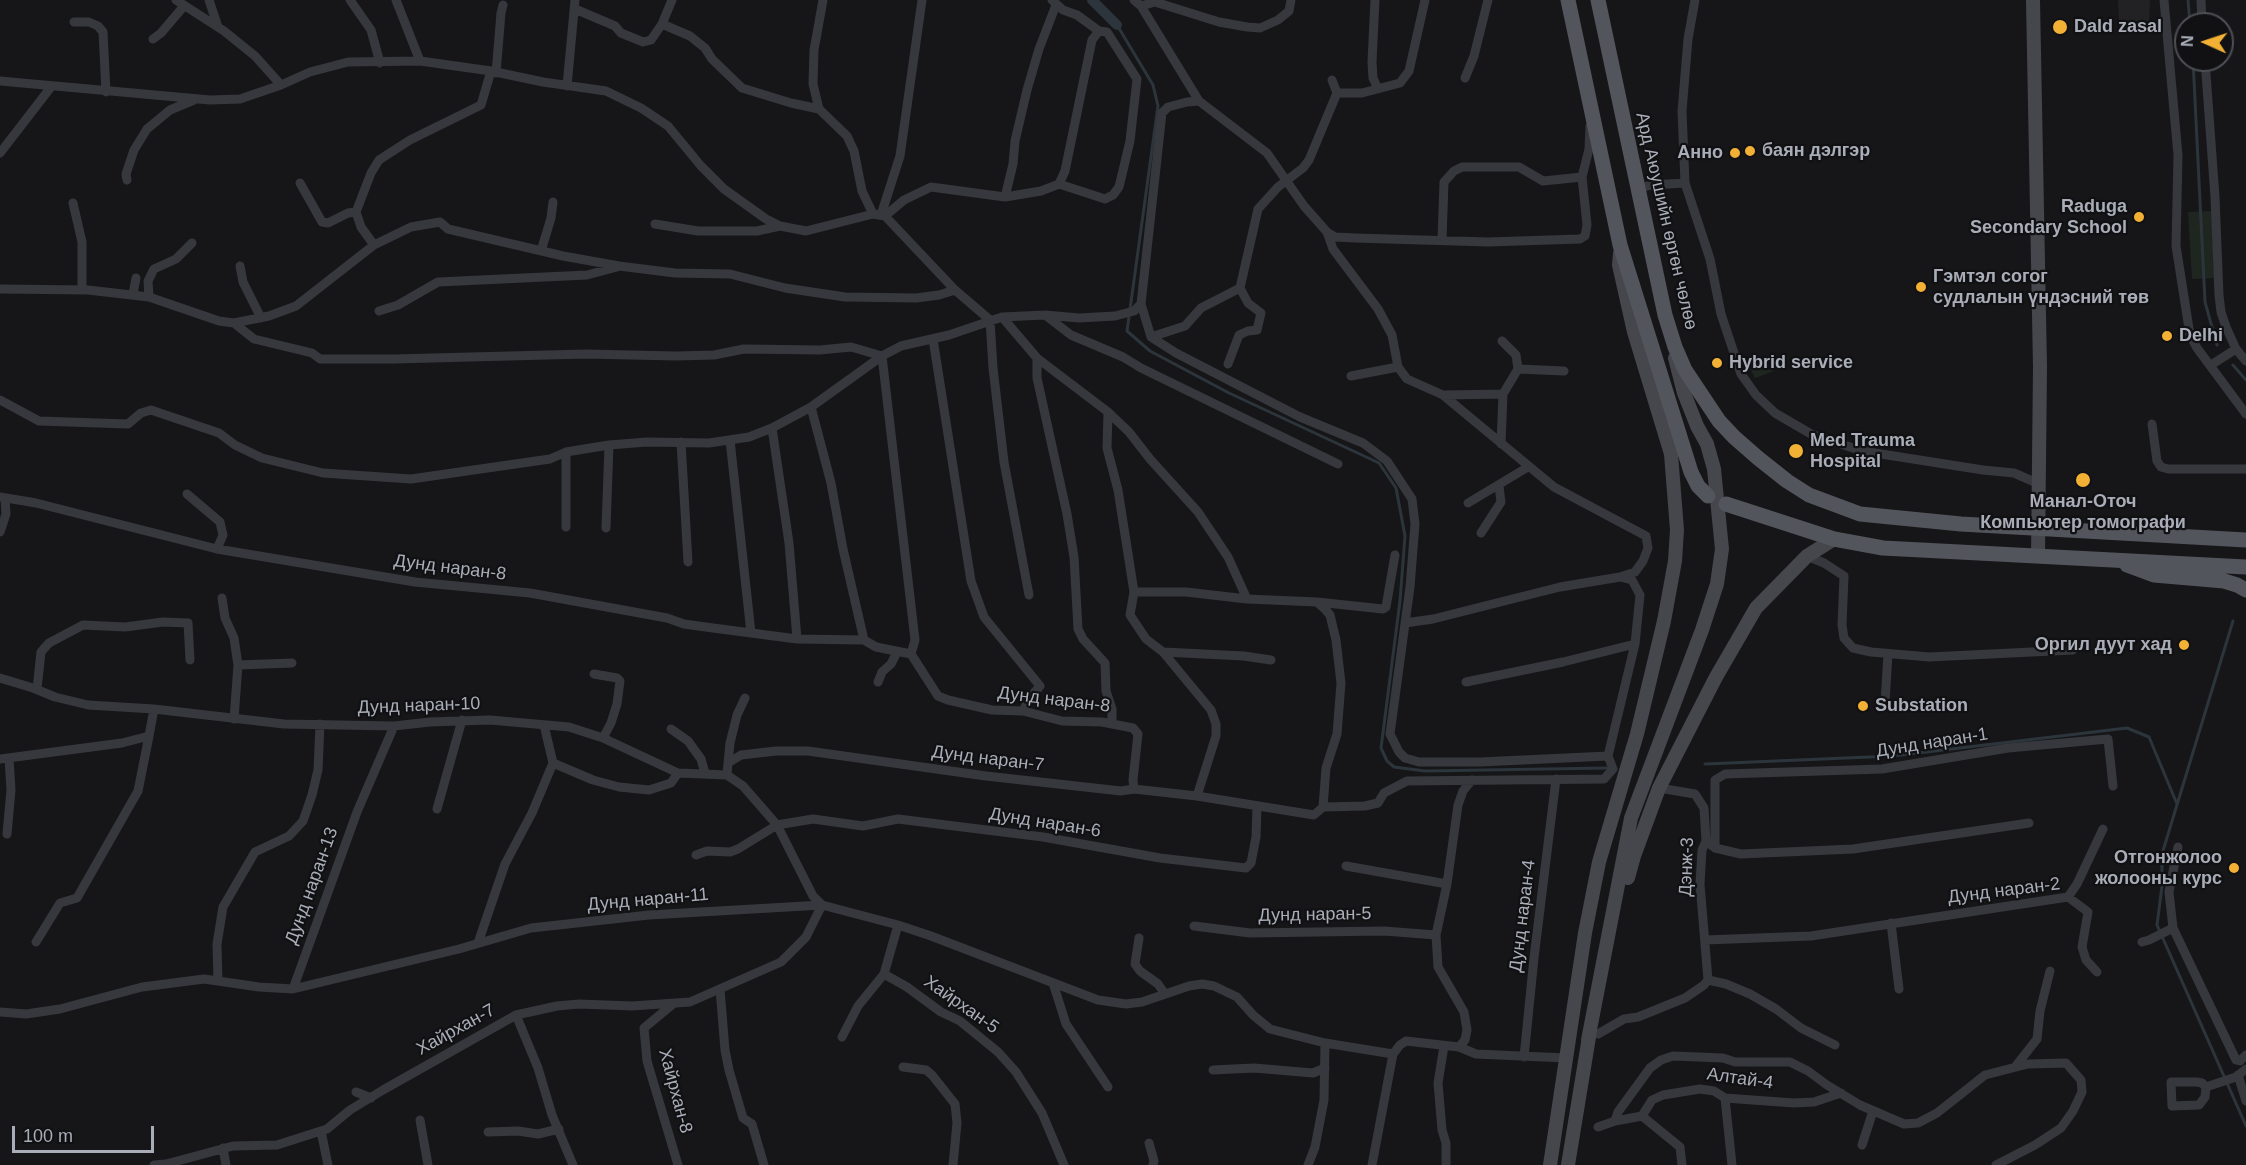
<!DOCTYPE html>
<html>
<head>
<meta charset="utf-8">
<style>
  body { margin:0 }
  #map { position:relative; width:2246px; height:1165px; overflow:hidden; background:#161618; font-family:Helvetica,sans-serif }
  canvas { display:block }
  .north { position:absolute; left:2174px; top:12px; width:60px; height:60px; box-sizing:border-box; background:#111113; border:2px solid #4d4f55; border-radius:50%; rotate:273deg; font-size:16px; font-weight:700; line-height:24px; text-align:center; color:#a8adb8 }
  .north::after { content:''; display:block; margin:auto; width:21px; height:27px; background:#f2b134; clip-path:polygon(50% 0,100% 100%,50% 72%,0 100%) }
  .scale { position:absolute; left:12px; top:1126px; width:142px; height:27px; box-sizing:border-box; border:3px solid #a8adb8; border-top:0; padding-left:8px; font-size:18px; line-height:21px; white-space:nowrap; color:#a8adb8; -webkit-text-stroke:4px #111113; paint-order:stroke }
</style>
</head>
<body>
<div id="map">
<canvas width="2246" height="1165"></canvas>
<div class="north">N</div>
<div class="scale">100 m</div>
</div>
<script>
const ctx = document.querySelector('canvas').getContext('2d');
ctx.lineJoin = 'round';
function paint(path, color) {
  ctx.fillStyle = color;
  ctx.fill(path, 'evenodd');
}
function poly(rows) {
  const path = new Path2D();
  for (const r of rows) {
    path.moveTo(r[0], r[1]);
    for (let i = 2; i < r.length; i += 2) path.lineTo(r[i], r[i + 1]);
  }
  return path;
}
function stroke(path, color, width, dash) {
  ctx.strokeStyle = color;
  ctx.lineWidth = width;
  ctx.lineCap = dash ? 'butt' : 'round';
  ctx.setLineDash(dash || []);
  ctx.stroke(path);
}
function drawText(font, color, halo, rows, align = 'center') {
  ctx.font = font + ' Helvetica,sans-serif';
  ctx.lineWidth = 4.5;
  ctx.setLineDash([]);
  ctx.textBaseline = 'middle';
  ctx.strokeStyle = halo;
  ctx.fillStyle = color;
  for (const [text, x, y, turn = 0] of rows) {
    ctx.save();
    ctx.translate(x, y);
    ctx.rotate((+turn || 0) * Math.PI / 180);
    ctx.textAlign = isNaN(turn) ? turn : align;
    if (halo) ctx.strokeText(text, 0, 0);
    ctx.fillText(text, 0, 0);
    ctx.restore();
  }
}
paint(poly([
  [2118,0,2150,0,2149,21,2119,21]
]), '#222225');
paint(poly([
  [2212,211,2214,278,2192,279,2188,212],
  [1773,356,1774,371,1755,378,1747,362]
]), '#1e261f');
stroke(poly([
  [2188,0,2190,24],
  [1117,25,1153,85,1158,106,1127,331,1150,351,1229,393,1379,463,1396,488,1405,536,1400,601,1381,748,1387,761,1394,767,1425,771,1607,768],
  [2193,60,2205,302,2217,345],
  [2233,365,2246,380],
  [2233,621,2162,854,2162,886,2157,925,2246,1126],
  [1705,764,1893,756,2127,728,2149,737,2177,804]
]), '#2c353c', 3);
stroke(poly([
  [1092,0,1117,25]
]), '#2c353c', 10);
stroke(poly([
  [176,0,224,31,255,56,281,85],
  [209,0,218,27],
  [350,0,371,30,380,63],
  [396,0,420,61],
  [672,0,662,24,690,36,705,48,712,59,742,88,791,103,819,109,847,136,854,151,862,191,873,214],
  [1052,0,1063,10,1077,15,1099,31,1107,32,1137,79,1130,141,1119,187,1113,195,1105,199,1059,184],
  [1134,0,1141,6,1199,101],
  [1375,0,1372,62,1373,78,1378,89],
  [2164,0,2178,155,2176,246,2190,335,2197,348,2246,414],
  [2201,0,2202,24],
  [1141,6,1155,2,1219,22,1247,27,1260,28,1278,20,1289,11,1291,0],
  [575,9,615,26,621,33,643,42,651,40,662,24],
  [74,22,89,22,98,26,103,32,106,92],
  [153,39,161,33,184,6],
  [2205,60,2215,197,2219,295,2221,312,2226,327,2236,349,2246,361],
  [496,73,501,13,503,5],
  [1465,78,1474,56,1488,0],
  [1332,80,1337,93],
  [0,81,210,100,240,99,281,85,310,72,348,62,420,61,491,71,543,82,606,91,641,108,668,126,701,166,724,189,766,219,780,226,806,231,873,214,885,216,955,290,990,320,993,368,1004,462,1029,595],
  [567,86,575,0],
  [819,109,813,84,814,50,823,0],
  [0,153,51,87],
  [127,180,126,174,134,150,147,129,170,110,194,100],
  [300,183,322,222,328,223,348,213,356,212],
  [1685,183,1682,111,1688,39,1695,0],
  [1637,189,1651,185,1685,183,1710,259,1721,314,1741,374,1756,395,1775,413,1811,434,1862,451,1983,470,2014,473,2037,483],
  [1005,197,1013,164,1015,141,1027,90,1039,49,1056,5],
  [73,203,82,242,82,290],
  [881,215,900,156,922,0],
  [885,216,904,200,931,187,1005,197,1041,191,1059,184,1065,171,1092,40,1099,31],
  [655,224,698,231,757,231,780,226],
  [1327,232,1333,249,1378,309,1392,335,1398,367,1407,379,1443,395,1554,487,1646,536,1648,548,1643,561,1635,572,1620,577],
  [1442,240,1444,182,1454,171,1462,167,1519,167,1543,181,1582,177],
  [374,245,361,227,356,212,371,173,379,160,410,140,481,105,491,71],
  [541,251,551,218,553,202],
  [240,266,243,282,261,318],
  [0,289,88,290,149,297,219,321,234,323,254,339,312,353,320,359,394,359,586,354,676,356,714,355,744,349,820,350,851,347,882,356,915,640,911,654],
  [133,294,136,278],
  [149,297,148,281,154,269,176,259,192,243],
  [379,311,398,305,438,282,587,275,617,267],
  [1045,315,1071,335,1123,357,1141,368,1338,464],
  [1002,317,1037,358,1108,412,1107,448,1118,490,1134,592,1130,615,1146,639,1163,652,1211,710,1216,724,1216,736,1197,796],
  [234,323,269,316,296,306,374,245,411,227,440,222,448,229,563,256,619,266,675,273,730,274,785,288,845,297,916,298,939,295,955,290],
  [1151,337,1185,326,1201,308,1240,288],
  [933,339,971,581,984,617,1040,686,1028,700,1023,711],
  [1502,341,1516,355,1518,369],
  [1037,358,1037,378,1067,514,1074,557,1078,629,1083,639,1105,663,1106,691,1112,709,1112,724],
  [1228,364,1239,335,1248,331,1257,330,1261,313,1248,303,1240,288,1258,209,1278,187,1303,168,1309,160,1337,93,1362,93,1400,83,1409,71,1425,0],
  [2211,365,2236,349],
  [1351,376,1398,367],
  [1443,395,1503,394,1518,369,1564,371],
  [0,400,39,421,128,424,141,413,151,410,219,433,235,445,262,458,323,473,411,479,550,459,566,452,609,445,647,442,709,443,749,437,772,428,811,407,882,356,901,346,949,335,1002,317,1045,315,1079,318,1115,316,1134,311,1141,304],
  [811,407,831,483,843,549,864,640],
  [1108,412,1129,432,1150,459,1198,512,1228,557,1247,599],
  [2152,424,2157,461,2161,467,2168,469,2246,469],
  [772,428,789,543,797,639],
  [730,440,751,633],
  [681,442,688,562],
  [1501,444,1503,394],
  [566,452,566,527],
  [187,494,220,522,223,535,217,549],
  [0,497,36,503,217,549,415,582,530,593,667,618,684,624,713,628,797,639,864,640,876,647,911,654,938,696,948,700,992,710,1023,711,1062,721,1102,722,1133,728,1138,734,1133,780,1134,789],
  [1468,503,1528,467],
  [606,528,609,445],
  [0,532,6,514,5,498],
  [1481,533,1501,502,1499,486],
  [1807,556,1824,563,1844,576,1842,625,1844,638,1853,648,1871,652,1929,657,2073,650],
  [1134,592,1186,592,1247,599,1317,602,1325,609,1330,615,1336,640,1341,683,1337,734,1326,768,1323,807],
  [222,598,225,618,234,638,238,665],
  [1317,602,1383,609,1386,607,1395,555],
  [1405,623,1433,619,1560,587,1620,577,1632,580,1640,595,1635,644,1608,756],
  [1163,652,1244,656,1271,660],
  [594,674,617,678,620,681,617,704,611,723,603,738],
  [0,678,33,688,55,697,88,705,154,709,284,724,394,726,430,722,490,720,569,727,603,738,678,773,727,775,743,786,777,825,813,896,822,905],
  [878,682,882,672,891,664,897,652],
  [1466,682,1563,662,1635,644],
  [37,689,41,652,49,643,83,625,125,627,163,622,188,623,190,660],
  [1885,703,1888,654],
  [234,719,238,665,292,663],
  [544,725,553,763,593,780,619,787,649,790,671,783,678,773],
  [671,729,688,741,701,759,705,773],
  [0,759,122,743,149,736,154,709],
  [728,763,730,743,737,715,745,698],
  [727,775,728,763,741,755,776,751,808,751,986,776,1121,791,1134,789,1197,796,1314,815,1323,807,1365,806,1378,803,1384,793,1407,781,1604,779,1613,769,1608,756,1480,762,1419,762,1405,758,1399,752,1390,734,1410,587,1415,524,1412,499,1387,461,1363,443,1300,417,1176,353,1151,337,1141,304,1162,113,1168,107,1187,102,1199,101,1267,153,1304,206,1327,232,1335,237,1355,238,1488,242,1580,239,1585,236,1587,225,1582,177,1589,149,1590,126],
  [1659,788,1695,794,1704,808,1706,841,1702,850,1700,884,1708,980],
  [437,809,462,720],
  [7,834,11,790,9,758],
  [1706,841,1715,848,1741,854,1853,849,2029,823],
  [2178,847,2169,892,2173,928,2236,1060,2240,1061,2246,1055],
  [1715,848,1715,780,1725,774,1882,769,2008,748,2108,739,2113,786],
  [696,855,707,851,730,852,738,849,777,825,813,819,863,826,898,819,1043,837,1160,858,1246,868,1251,863,1256,837,1257,807],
  [1346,866,1447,884],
  [2068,897,2077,884,2103,829],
  [1891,923,1899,989],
  [1194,926,1250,933,1384,931,1436,935],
  [1139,938,1135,964,1140,971,1158,984,1165,994],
  [1705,940,1811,936,2068,897,2088,912,2082,947,2086,960,2097,972],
  [36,942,60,903,77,898,138,791,149,736],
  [2142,942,2149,940,2173,928],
  [478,943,505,864,532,813,553,763],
  [884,974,907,987,941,1012,960,1021,998,1052,1016,1072,1042,1113,1064,1165],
  [218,981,217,944,223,907,255,852,289,836,303,821,312,795,318,770,320,724],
  [1053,983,1066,1024,1108,1087],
  [293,989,357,812,394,726],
  [720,989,725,1050,729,1070,743,1118,752,1124,764,1165],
  [673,1004,644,1028,647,1061,678,1165],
  [0,1012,26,1014,60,1009,142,987,204,979,259,987,293,989,459,949,531,928,649,915,822,905,898,925,931,936,1098,1000,1126,1004,1142,1002,1189,986,1202,984,1214,986,1237,997,1253,1015,1270,1029,1325,1043,1393,1054],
  [516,1015,538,1068,552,1115,573,1165],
  [1598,1034,1624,1019,1638,1017,1685,998,1704,985,1708,980,1726,984,1750,994,1776,1009,1801,1028,1835,1045],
  [842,1037,858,1006,884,974,898,925],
  [1444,1046,1438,1083,1442,1130,1446,1143,1446,1165],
  [1459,1047,1476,1054,1566,1058],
  [1524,1057,1534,958,1556,779],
  [903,1067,926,1070,932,1075,955,1104,957,1123,953,1165],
  [2015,1067,2037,1039,2040,1011,2050,971],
  [1213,1070,1254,1068,1313,1073,1325,1068],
  [2238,1075,2246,1101],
  [2206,1087,2205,1097,2199,1105,2172,1106,2171,1082,2197,1082,2202,1083,2206,1087,2236,1077,2246,1069],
  [356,1092,371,1098],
  [1725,1098,1732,1165],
  [1642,1116,1652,1100,1663,1095,1700,1089,1714,1091,1725,1098,1794,1103,1814,1102,1841,1093],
  [1642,1116,1680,1147,1682,1165],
  [420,1120,428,1165],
  [1615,1121,1618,1112,1650,1068,1661,1060,1673,1056,1723,1058,1735,1062,1790,1062,1808,1071,1827,1085,1860,1105,1904,1124,1918,1123,1937,1113,1985,1075,2028,1064,2066,1063,2081,1080,2082,1092,2073,1111,2061,1128,2035,1145,1996,1165],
  [1598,1127,1615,1121,1642,1116],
  [321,1131,328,1165],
  [488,1132,518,1131,538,1134,559,1129],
  [1149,1143,1154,1161,1153,1165],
  [1862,1145,1873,1111],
  [223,1148,226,1165],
  [154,1165,166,1164,233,1146,277,1145,327,1129,350,1110,383,1090,516,1015,557,1006,579,1004,632,1006,690,1002,781,962,806,937,822,905],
  [1308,1165,1315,1147,1324,1100,1325,1043],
  [1372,1165,1393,1054,1400,1045,1406,1041,1459,1047,1465,1040,1467,1030,1464,1012,1438,967,1436,935,1447,884,1458,805,1463,791,1472,780]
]), '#37383d', 9);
stroke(poly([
  [2033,0,2040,367,2038,556],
  [1628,878,1634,856,1659,788,1716,677,1756,608,1807,556,1834,539],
  [1588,1040,1631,818,1702,630,1717,584,1722,549,1714,469,1707,444,1697,426,1684,393,1675,358],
  [1550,1165,1585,933,1599,862,1637,734,1664,621,1675,561,1677,530,1671,454,1634,332,1619,265,1620,253],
  [1568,1165,1590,1031]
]), '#45474d', 14);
stroke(poly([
  [1568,0,1620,245,1691,472,1698,486,1708,496],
  [1598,0,1665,315,1675,347,1685,370,1719,421,1734,437,1758,458,1787,481,1809,495,1860,514,1961,524,2246,540],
  [1726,504,1834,539,1883,548,2246,567],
  [2127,565,2154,575,2224,581,2237,585,2246,590]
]), '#53555c', 15);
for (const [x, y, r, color] of [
  [2060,27,8,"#f2b134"],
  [1750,151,6,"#f2b134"],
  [1735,153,6,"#f2b134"],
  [2139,217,6,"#f2b134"],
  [1921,287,6,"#f2b134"],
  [2167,336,6,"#f2b134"],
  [1717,363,6,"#f2b134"],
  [1796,451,8,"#f2b134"],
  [2083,480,8,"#f2b134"],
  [2184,645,6,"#f2b134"],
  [1863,706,6,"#f2b134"],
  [2234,868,6,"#f2b134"]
]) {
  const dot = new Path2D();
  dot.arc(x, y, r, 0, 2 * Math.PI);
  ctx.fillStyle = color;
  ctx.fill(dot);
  stroke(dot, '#111113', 2);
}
drawText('bold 18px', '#a8adb8', '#111113', [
  ["Dald zasal",2074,27],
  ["баян дэлгэр",1762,151],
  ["Анно",1723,153,"right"],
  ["Raduga",2127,207,"right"],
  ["Secondary School",2127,228,"right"],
  ["Гэмтэл согог",1933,277],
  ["судлалын үндэсний төв",1933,298],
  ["Delhi",2179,336],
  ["Hybrid service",1729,363],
  ["Med Trauma",1810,441],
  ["Hospital",1810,462],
  ["Манал-Оточ",2083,502,"center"],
  ["Компьютер томографи",2083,523,"center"],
  ["Оргил дуут хад",2172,645,"right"],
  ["Substation",1875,706],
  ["Отгонжолоо",2222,858,"right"],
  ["жолооны курс",2222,879,"right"]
], 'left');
drawText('18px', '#a8adb8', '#111113', [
  ["Ард Аюушийн өргөн чөлөө",1666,221,77],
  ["Дунд наран-8",450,568,7],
  ["Дунд наран-8",1054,700,7],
  ["Дунд наран-10",419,706,-2],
  ["Дунд наран-1",1932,743,-9],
  ["Дунд наран-7",988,759,7],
  ["Дунд наран-6",1045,823,9],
  ["Дэнж-3",1687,867,-88],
  ["Дунд наран-13",312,886,-70],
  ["Дунд наран-2",2004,891,-7],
  ["Дунд наран-11",648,900,-5],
  ["Дунд наран-5",1315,915,-1],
  ["Дунд наран-4",1523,916,-83],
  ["Хайрхан-5",961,1005,35],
  ["Хайрхан-7",456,1030,-29],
  ["Алтай-4",1740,1079,8],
  ["Хайрхан-8",675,1091,75]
]);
</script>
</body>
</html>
